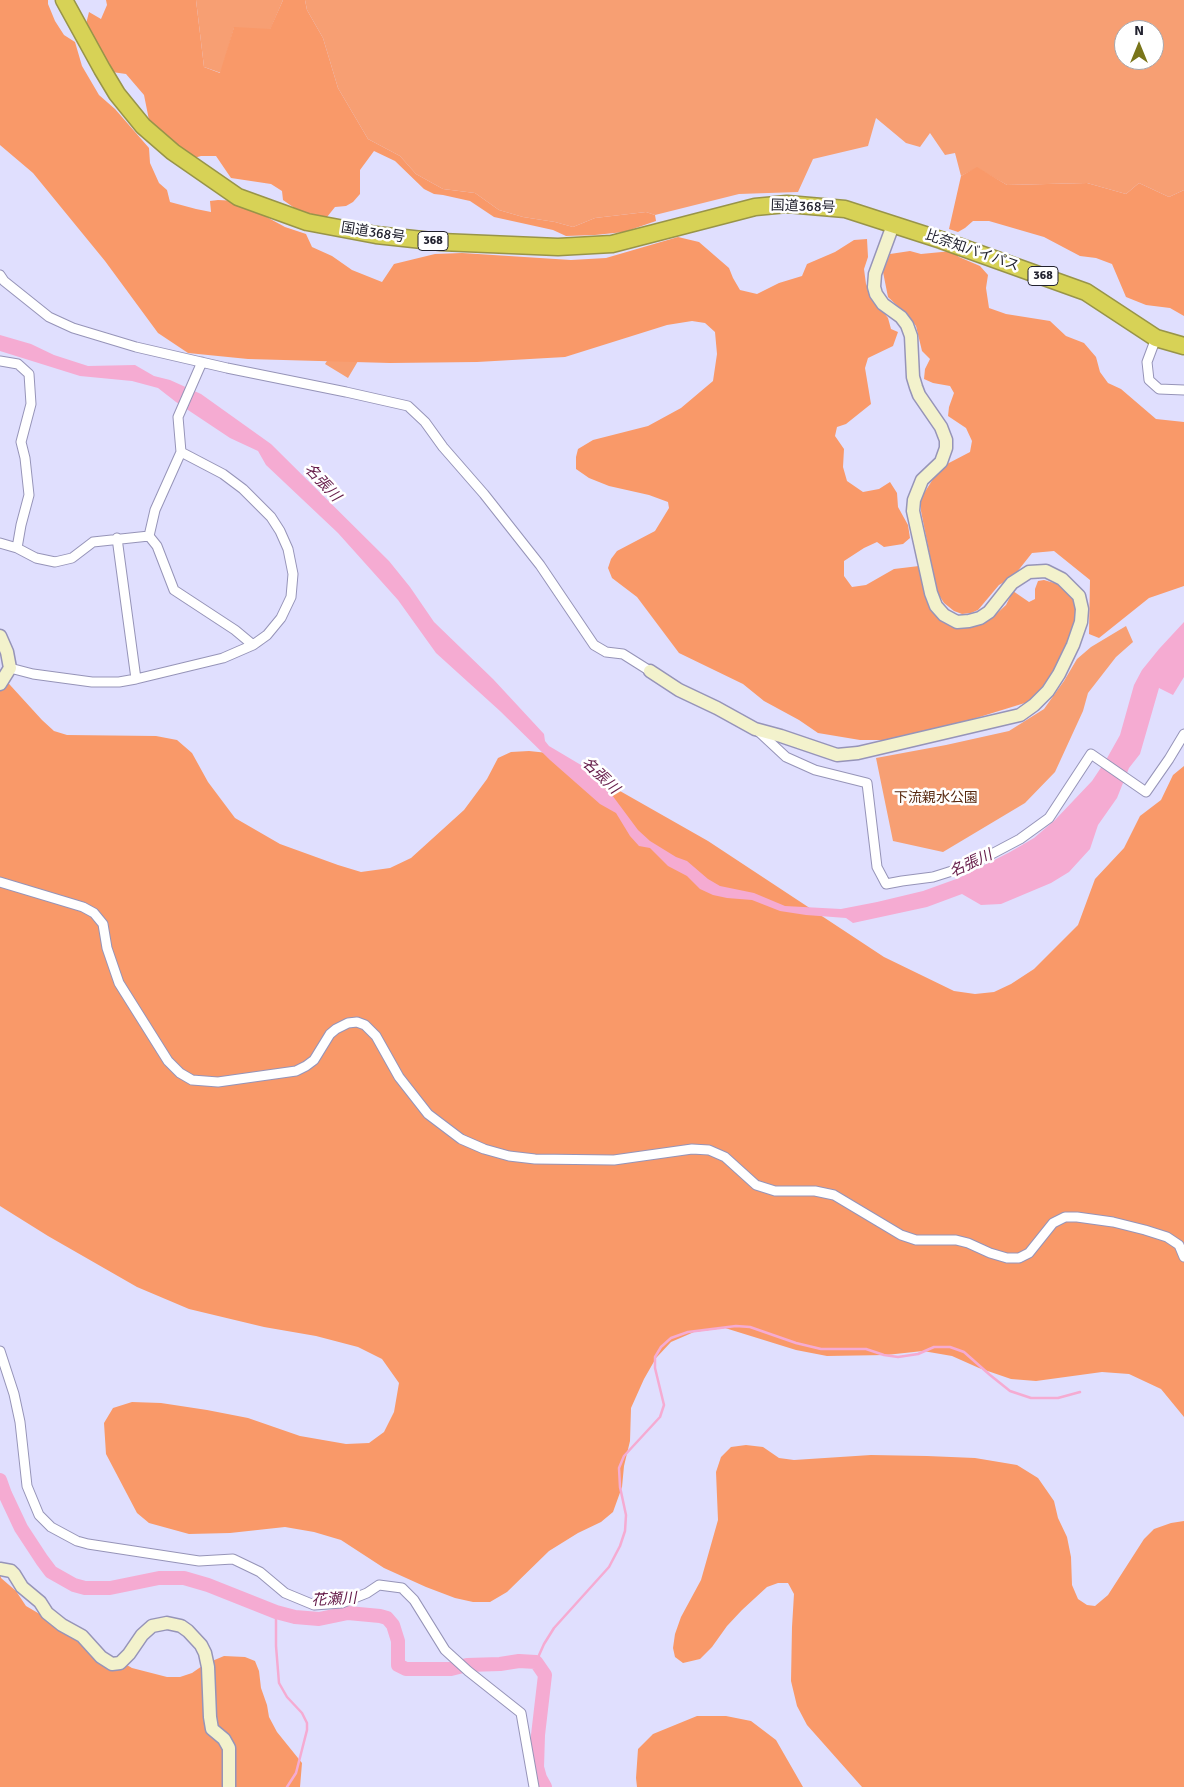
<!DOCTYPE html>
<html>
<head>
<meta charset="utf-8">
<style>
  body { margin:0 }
  #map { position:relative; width:1184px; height:1787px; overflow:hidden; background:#e0dffe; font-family:Signika,sans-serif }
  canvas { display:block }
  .north { position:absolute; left:1114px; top:20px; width:50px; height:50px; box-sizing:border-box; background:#fff; border:1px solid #a7a7ac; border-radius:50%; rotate:0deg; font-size:14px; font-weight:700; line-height:20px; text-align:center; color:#22222f }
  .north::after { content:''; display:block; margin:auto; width:18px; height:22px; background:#79751a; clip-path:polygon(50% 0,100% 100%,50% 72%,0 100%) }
</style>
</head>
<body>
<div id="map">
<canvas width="1184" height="1787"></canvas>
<div class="north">N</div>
</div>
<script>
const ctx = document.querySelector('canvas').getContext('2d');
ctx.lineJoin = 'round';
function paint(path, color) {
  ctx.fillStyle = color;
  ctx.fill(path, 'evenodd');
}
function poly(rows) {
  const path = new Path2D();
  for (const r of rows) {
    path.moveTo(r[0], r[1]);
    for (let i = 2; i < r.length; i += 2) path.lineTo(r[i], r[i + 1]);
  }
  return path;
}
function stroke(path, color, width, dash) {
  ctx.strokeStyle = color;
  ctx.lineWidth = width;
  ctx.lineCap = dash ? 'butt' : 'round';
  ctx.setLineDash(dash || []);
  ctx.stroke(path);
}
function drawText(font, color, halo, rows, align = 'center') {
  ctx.font = font + ' Signika,"Noto Sans JP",sans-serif';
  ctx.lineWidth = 5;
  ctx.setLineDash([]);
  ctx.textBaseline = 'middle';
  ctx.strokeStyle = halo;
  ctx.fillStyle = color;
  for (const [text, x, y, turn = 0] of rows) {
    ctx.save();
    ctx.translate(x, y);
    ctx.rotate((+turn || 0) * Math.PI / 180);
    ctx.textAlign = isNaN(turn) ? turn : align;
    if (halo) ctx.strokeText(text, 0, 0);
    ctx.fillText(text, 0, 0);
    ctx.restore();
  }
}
paint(poly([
  [196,0,283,0,270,30,234,28,221,73,204,67],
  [305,0,1184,0,1184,190,1169,197,1139,183,1126,194,1087,183,1007,185,977,168,961,176,955,153,945,155,930,133,920,147,906,143,876,118,868,146,813,159,798,192,739,194,655,215,646,212,595,218,573,227,555,222,523,217,499,210,475,193,443,189,416,174,400,156,368,139,338,88,323,38,307,10],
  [1124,30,1154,30,1154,60,1124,60],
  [336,347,358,361,348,378,325,364],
  [1126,626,1133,642,1116,657,1088,693,1083,711,1055,772,1025,803,943,852,893,841,876,758,946,745,1009,731,1044,709,1064,681,1077,659,1091,647]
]), '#f79f73');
paint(poly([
  [0,0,48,0,48,4,55,21,64,35,75,42,82,66,99,95,115,109,149,148,150,163,159,183,167,190,170,202,196,209,211,212,210,201,218,200,237,201,285,227,306,234,312,247,332,256,352,270,382,282,394,264,435,254,462,253,571,260,606,258,678,237,699,242,729,268,733,278,740,290,757,294,779,283,802,276,807,264,835,252,854,240,867,239,868,257,864,269,866,284,874,300,888,318,891,329,898,332,893,346,868,358,865,368,871,404,846,424,837,427,835,436,844,449,843,467,847,481,863,492,879,489,890,482,897,493,898,507,908,525,910,538,903,544,884,547,877,542,864,548,844,561,844,576,852,587,866,585,894,569,919,566,926,599,937,617,950,625,969,627,991,619,1006,605,1013,591,1029,602,1035,599,1035,589,1038,581,1044,580,1061,585,1073,595,1078,620,1054,676,1028,702,918,736,889,740,860,740,818,733,799,720,764,701,743,684,679,653,637,597,612,578,608,568,611,559,617,551,655,531,669,508,668,502,649,495,609,486,589,478,576,469,576,457,578,449,593,440,648,426,681,408,713,381,717,354,715,332,705,323,692,321,667,325,565,357,477,362,390,363,248,359,188,353,158,333,105,261,33,173,0,145],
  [106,0,196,0,204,67,220,73,234,27,270,29,283,0,305,0,307,10,323,38,338,88,368,139,400,156,416,174,443,189,475,193,499,210,523,217,555,222,573,227,595,218,646,212,655,215,656,221,624,232,595,235,566,236,553,230,494,217,470,201,443,195,434,194,424,189,395,161,374,151,360,170,360,194,353,202,346,206,335,207,327,217,312,216,296,209,283,200,282,191,271,184,231,178,216,156,201,156,194,158,175,149,149,120,144,95,126,74,112,72,86,24,89,12,101,19,107,5],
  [977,167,1007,185,1087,183,1126,194,1139,183,1169,197,1184,190,1184,316,1170,308,1146,305,1126,297,1112,264,1096,258,1080,256,1044,237,989,221,973,221,965,228,958,232,949,229,961,176],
  [910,251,921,254,952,251,959,257,980,266,988,275,986,288,989,308,1006,314,1050,321,1066,336,1084,343,1096,357,1100,372,1108,383,1121,389,1156,419,1184,422,1184,586,1149,598,1099,638,1089,634,1090,580,1054,551,1032,553,1013,577,999,585,978,610,971,613,962,614,954,611,944,603,937,592,921,511,921,498,933,479,947,464,970,452,972,441,966,428,948,416,949,407,954,393,950,386,933,383,924,379,925,369,930,359,922,351,916,326,907,315,888,297,883,272,890,254],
  [0,674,42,720,54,731,67,735,156,736,177,740,192,753,208,782,235,818,280,844,338,865,361,872,390,868,411,858,464,810,487,779,498,758,511,752,529,751,548,753,583,770,708,841,884,957,954,991,975,994,994,992,1011,984,1034,969,1078,925,1095,879,1124,848,1140,816,1161,800,1173,775,1184,766,1184,1417,1161,1389,1129,1374,1102,1372,1036,1381,1011,1379,979,1368,952,1356,923,1351,886,1355,827,1356,796,1350,725,1328,694,1332,671,1342,656,1358,644,1379,631,1408,630,1441,624,1466,622,1487,613,1512,601,1522,578,1533,549,1551,507,1592,490,1602,473,1602,455,1598,426,1587,384,1568,341,1540,314,1532,285,1527,230,1533,189,1534,149,1523,137,1513,106,1454,104,1423,113,1408,132,1402,161,1403,207,1410,248,1418,300,1436,346,1444,369,1443,384,1432,394,1412,399,1383,382,1359,358,1347,316,1336,264,1327,189,1309,137,1287,48,1236,0,1206],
  [746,1445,763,1447,779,1458,794,1460,871,1455,927,1456,975,1458,1017,1465,1038,1478,1054,1501,1058,1518,1067,1537,1071,1557,1072,1585,1078,1599,1087,1605,1095,1606,1108,1595,1144,1539,1154,1529,1171,1523,1184,1521,1184,1787,862,1787,807,1725,797,1706,791,1681,792,1627,794,1594,788,1583,778,1583,767,1587,742,1610,727,1626,712,1647,700,1659,683,1663,675,1657,673,1648,675,1634,681,1617,701,1580,718,1520,716,1472,721,1457,731,1447],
  [0,1572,1,1578,16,1591,26,1606,132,1668,167,1677,180,1677,192,1673,205,1664,224,1656,245,1657,255,1661,259,1671,261,1688,267,1705,269,1717,277,1732,302,1763,300,1787,0,1787],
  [697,1716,726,1716,751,1721,776,1740,803,1787,637,1787,636,1778,638,1749,653,1734]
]), '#f99969');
paint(poly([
  [0,335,31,344,54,355,88,366,135,365,154,376,170,380,201,394,271,444,389,561,410,587,434,622,493,679,544,734,545,741,549,746,581,765,612,795,638,830,650,841,676,857,687,861,708,879,720,886,754,893,785,906,841,909,877,902,923,891,959,878,1010,852,1034,838,1055,820,1092,781,1106,760,1120,735,1134,685,1142,670,1159,649,1184,622,1184,677,1173,695,1159,688,1140,754,1129,768,1117,798,1098,825,1090,849,1069,872,1051,883,1001,904,981,905,962,894,927,907,853,923,846,918,806,915,780,911,752,900,727,898,713,895,700,889,687,876,668,866,650,848,639,846,630,836,616,813,600,804,550,760,500,711,436,653,398,600,338,533,266,465,258,451,230,438,176,402,158,388,132,381,80,376,0,351]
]), '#f5abd2');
stroke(poly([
  [276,1612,276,1646,279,1683,287,1697,302,1713,307,1723,307,1730,296,1773,287,1787],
  [536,1662,544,1644,554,1628,609,1567,620,1546,625,1531,626,1515,620,1487,619,1468,624,1456,660,1417,664,1405,655,1368,655,1357,661,1347,671,1338,688,1332,736,1326,750,1327,796,1343,821,1349,866,1349,884,1355,898,1357,918,1354,934,1347,950,1347,964,1352,990,1375,1010,1391,1031,1398,1058,1398,1080,1392]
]), '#f5abd2', 2.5);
stroke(poly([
  [0,1480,5,1494,21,1528,42,1560,51,1572,74,1585,85,1588,110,1588,159,1578,184,1578,208,1585,276,1612,295,1617,319,1619,348,1613,380,1616,387,1618,393,1625,398,1641,398,1665,406,1669,451,1669,467,1665,500,1664,519,1661,536,1662,545,1675,538,1735,537,1767,540,1778,545,1787]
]), '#f5abd2', 14);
const street = poly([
  [0,275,4,281,49,317,73,328,136,347,227,368,346,392,408,406,425,422,443,447,484,494,540,565,594,645,606,652,623,654,650,671],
  [1156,338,1147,362,1149,380,1159,389,1184,390],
  [0,361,18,364,29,374,31,404,21,442,25,458,29,495,21,525,17,548],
  [149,536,155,510,181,452,178,417,202,362],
  [149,536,157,546,174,590,235,630,253,645],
  [117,538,136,679],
  [0,543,17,548,36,558,55,562,72,558,93,542,149,536],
  [10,668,33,674,92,682,119,682,136,679,223,658,253,645,267,635,281,618,291,597,293,574,288,549,280,531,271,517,243,489,223,474,181,452],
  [757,730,786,757,815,770,867,783,877,867,886,884,902,881,933,877,971,865,1020,839,1049,818,1091,754,1146,792,1169,759,1184,734],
  [0,882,83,907,94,913,103,924,107,948,119,983,168,1061,180,1073,192,1080,218,1082,296,1071,306,1066,314,1060,330,1034,336,1029,348,1023,357,1022,365,1025,376,1036,399,1077,428,1114,461,1139,484,1149,509,1156,535,1159,614,1160,692,1149,709,1150,725,1157,756,1185,775,1191,815,1191,834,1195,901,1235,916,1240,956,1240,968,1243,990,1253,1007,1258,1019,1258,1029,1253,1053,1223,1065,1217,1077,1217,1113,1222,1145,1230,1167,1237,1179,1245,1184,1257],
  [0,1351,14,1394,20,1422,27,1486,39,1515,51,1527,77,1541,88,1544,199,1561,233,1559,260,1572,285,1593,314,1605,342,1603,367,1593,379,1585,402,1588,414,1600,445,1650,468,1671,521,1713,534,1787]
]);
const secondary = poly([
  [0,636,7,652,10,668,0,684],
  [650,671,679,690,717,708,755,729,781,736,837,755,858,753,1020,715,1034,705,1048,691,1059,674,1073,645,1081,622,1082,609,1079,596,1062,579,1046,571,1029,572,1012,583,989,612,980,618,969,621,957,622,944,615,936,606,931,593,913,511,914,500,922,480,941,462,946,448,946,440,941,427,919,395,916,387,913,377,911,336,907,325,901,317,883,304,876,294,874,287,875,274,893,225],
  [0,1569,11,1571,14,1574,22,1587,40,1602,47,1613,62,1625,82,1636,101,1657,112,1664,120,1663,129,1654,142,1635,152,1626,167,1623,181,1626,188,1631,201,1645,205,1653,208,1667,210,1717,212,1729,224,1739,229,1748,229,1787]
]);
const highway = poly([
  [64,0,102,69,117,94,143,126,173,152,238,197,307,222,376,235,441,242,558,247,612,244,755,207,787,204,845,209,941,240,1086,292,1156,338,1184,346]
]);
stroke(street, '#9694b8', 11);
stroke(secondary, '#9694b8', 15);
stroke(highway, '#989448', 19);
stroke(street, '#fff', 9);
stroke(secondary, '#f3f2cc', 12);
stroke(highway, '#d7d256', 16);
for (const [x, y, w] of [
  [433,241,30],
  [1043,276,30]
]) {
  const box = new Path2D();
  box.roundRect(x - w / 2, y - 9.5, w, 19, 4);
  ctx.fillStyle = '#fff';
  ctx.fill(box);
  stroke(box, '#22222f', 1);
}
drawText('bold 12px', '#22222f', null, [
  ["368",433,241],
  ["368",1043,276]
]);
drawText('14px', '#22222f', '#fff', [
  ["国道368号",803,207,2],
  ["国道368号",373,233,9],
  ["比奈知バイパス",972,251,19]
]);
drawText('14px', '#57280f', '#fff', [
  ["下流親水公園",936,798]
]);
drawText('italic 15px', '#661c49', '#fff', [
  ["名張川",322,483,47],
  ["名張川",600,776,44],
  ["名張川",971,864,-25],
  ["花瀬川",334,1600,-3]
]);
</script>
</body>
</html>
